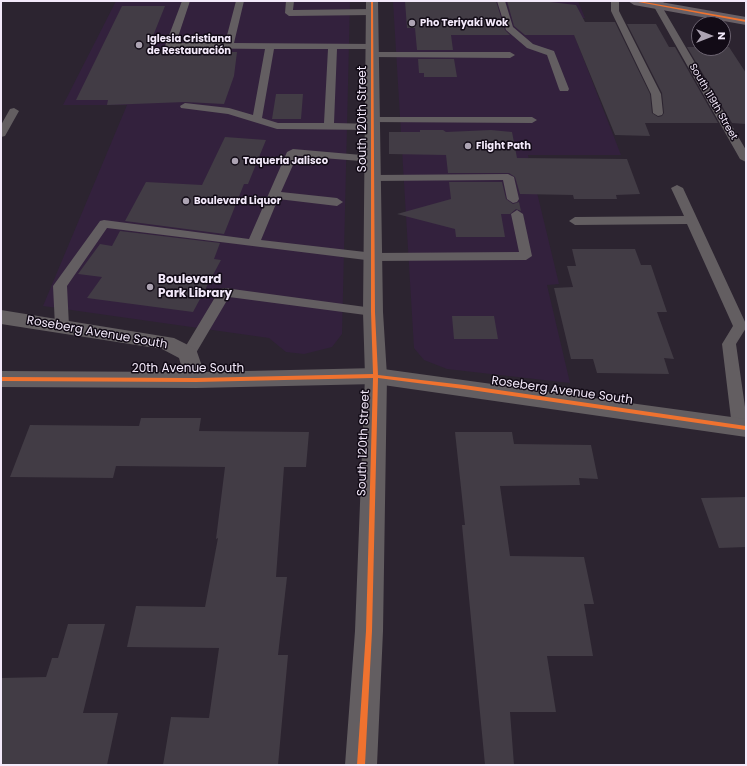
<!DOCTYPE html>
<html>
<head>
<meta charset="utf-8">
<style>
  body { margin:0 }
  #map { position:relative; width:747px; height:766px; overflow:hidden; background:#2c2430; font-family:Poppins,sans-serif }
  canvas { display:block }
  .frame { position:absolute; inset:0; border:2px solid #f3e9fa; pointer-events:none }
  .north { position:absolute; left:691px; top:16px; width:40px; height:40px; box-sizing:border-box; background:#120b16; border:1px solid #6c6471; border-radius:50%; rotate:90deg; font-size:11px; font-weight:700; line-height:16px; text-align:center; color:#f3e9fa }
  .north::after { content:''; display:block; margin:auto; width:14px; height:18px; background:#ada4b3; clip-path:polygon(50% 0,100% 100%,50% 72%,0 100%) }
</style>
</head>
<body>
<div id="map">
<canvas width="747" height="766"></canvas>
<div class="frame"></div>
<div class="north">N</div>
</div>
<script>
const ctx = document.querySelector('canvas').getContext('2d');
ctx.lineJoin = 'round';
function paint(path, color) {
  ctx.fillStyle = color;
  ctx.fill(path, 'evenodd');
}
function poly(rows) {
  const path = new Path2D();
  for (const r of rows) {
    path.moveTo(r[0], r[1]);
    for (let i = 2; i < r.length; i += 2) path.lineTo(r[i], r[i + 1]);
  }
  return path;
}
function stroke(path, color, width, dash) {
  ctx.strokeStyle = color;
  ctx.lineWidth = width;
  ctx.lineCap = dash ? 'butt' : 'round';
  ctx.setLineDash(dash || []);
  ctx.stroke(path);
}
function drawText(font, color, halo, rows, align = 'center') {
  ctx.font = font + ' Poppins,sans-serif';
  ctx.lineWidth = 3;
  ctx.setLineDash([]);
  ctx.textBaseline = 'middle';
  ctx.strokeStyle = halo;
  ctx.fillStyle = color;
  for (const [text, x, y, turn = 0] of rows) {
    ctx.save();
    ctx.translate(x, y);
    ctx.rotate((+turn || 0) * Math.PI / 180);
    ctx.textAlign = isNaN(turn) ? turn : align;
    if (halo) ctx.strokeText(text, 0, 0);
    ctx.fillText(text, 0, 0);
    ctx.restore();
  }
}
paint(poly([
  [116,1,350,1,342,334,332,347,304,354,286,352,269,338,43,306,127,105,63,105],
  [393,1,578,1,585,18,568,19,621,155,528,155,559,284,547,285,570,383,447,369,424,360,414,348]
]), '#33213d');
paint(poly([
  [405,1,496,1,505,30,510,35,451,35,453,50,417,50,415,28,407,28],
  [507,1,542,1,576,5,585,22,615,22,650,94,652,113,658,117,662,116,664,113,662,93,627,24,656,24,669,47,675,47,718,123,645,123,650,136,615,135,574,35,525,35,514,26],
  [122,6,165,6,147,51,237,52,234,76,224,104,185,102,107,105,108,100,76,100],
  [687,47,729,47,746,73,746,124,732,123],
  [418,59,454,59,457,77,424,77,424,73,419,73],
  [276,94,303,94,301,119,272,119],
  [420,130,443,130,446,132,491,130,512,132,517,158,627,159,640,194,616,195,617,199,574,199,573,195,520,194,515,177,509,173,448,173,446,155,389,154,389,132,420,132],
  [225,137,266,140,248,184,244,184,224,234,125,221,146,182,202,185],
  [449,182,502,182,506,199,513,204,519,202,521,211,516,209,510,214,501,214,505,237,456,237,455,229,397,214,451,199],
  [120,231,220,243,214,259,221,260,193,312,87,298,102,277,78,274,100,244,112,246],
  [572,249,635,249,641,265,651,265,667,312,657,312,674,359,664,358,669,374,597,373,593,359,571,359,554,288,573,287,567,266,576,266],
  [452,316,494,316,498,339,454,339],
  [141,418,201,418,199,431,309,432,306,467,284,467,276,577,287,577,278,655,288,655,278,765,163,765,171,717,209,718,219,648,127,647,136,606,205,607,218,538,216,539,225,467,116,466,113,478,10,477,30,425,139,426],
  [455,432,512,432,514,444,591,445,598,479,579,478,580,485,500,486,510,556,584,557,594,604,584,604,593,656,547,656,556,712,510,712,514,765,485,765,462,525,465,525],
  [746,497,746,547,719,548,701,498],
  [68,624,105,624,83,713,118,713,107,765,1,765,1,678,46,677,52,658,58,658]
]), '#423c45');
paint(poly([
  [182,1,190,1,176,43,225,43,236,1,244,1,234,43,375,44,377,46,372,49,337,49,334,123,373,124,378,127,373,130,277,129,228,114,181,108,180,106,185,103,229,108,253,115,265,49,167,48,165,46,182,1],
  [274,49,328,49,324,123,278,123,262,118,274,49],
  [286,1,294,1,293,10,372,9,376,12,372,15,289,16,285,13,286,1],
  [497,1,505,1,513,27,533,44,554,51,569,89,568,91,560,91,559,89,547,55,527,48,506,30,497,1],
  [611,1,619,1,619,11,661,94,663,113,662,115,658,116,653,113,651,94,611,11,611,1],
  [656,1,665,1,661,5,746,150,746,162,740,159,653,5,656,1],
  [373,52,510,52,515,55,510,58,370,57,368,55,373,52],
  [14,108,19,111,5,136,1,137,1,125,10,109,14,108],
  [373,117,532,117,537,120,532,123,369,122,368,120,373,117],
  [293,149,373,156,379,159,373,162,297,156,281,192,337,198,343,202,337,206,278,199,261,240,374,253,519,252,511,214,517,210,523,214,532,256,526,260,374,261,107,228,67,286,69,326,67,329,57,329,55,326,53,286,100,221,104,220,249,239,287,152,293,149],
  [508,174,514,177,519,199,517,202,513,203,507,199,503,180,373,181,367,178,373,175,508,174],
  [677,185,683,188,746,324,746,328,736,344,746,414,746,430,740,433,734,431,732,427,722,344,733,326,687,224,575,225,569,221,575,217,684,216,671,188,677,185],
  [225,288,373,308,378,309,380,312,378,315,373,316,229,297,193,358,188,359,183,358,181,354,220,289,225,288]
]), '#635e61');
paint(poly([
  [1,310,174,338,196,349,204,372,376,368,746,419,746,437,376,384,196,388,1,387,1,371,183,372,179,358,162,349,1,324,1,310]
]), '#635e61');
paint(poly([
  [366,1,378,1,383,312,387,376,383,631,377,765,345,765,355,631,365,376,363,312,366,1]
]), '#635e61');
paint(poly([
  [628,1,655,1,746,17,746,25,634,5,628,1]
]), '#686066');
paint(poly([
  [371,1,373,1,375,312,378,375,464,385,746,426,746,430,464,389,378,378,372,631,365,765,357,765,366,631,373,378,196,382,1,381,1,377,196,378,373,374,371,312,371,1],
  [633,1,639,1,746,20,746,22,633,1]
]), '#ef722f');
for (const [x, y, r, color] of [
  [412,23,4,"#ada4b3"],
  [139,45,4,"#ada4b3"],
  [468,146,4,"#ada4b3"],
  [235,161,4,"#ada4b3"],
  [186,201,4,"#ada4b3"],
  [150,287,4,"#ada4b3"]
]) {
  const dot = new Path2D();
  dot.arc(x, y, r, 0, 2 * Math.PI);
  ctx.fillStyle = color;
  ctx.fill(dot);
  stroke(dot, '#120b16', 1.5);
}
drawText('bold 10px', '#f3e9fa', '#120b16', [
  ["Pho Teriyaki Wok",420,23],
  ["Iglesia Cristiana",147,39],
  ["de Restauración",147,51],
  ["Flight Path",476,146],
  ["Taqueria Jalisco",243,161],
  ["Boulevard Liquor",194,201]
], 'left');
drawText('10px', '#f3e9fa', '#120b16', [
  ["South 119th Street",713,102,60]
]);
drawText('12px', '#f3e9fa', '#120b16', [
  ["South 120th Street",363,119,-90],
  ["Roseberg Avenue South",97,333,10],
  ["20th Avenue South",188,369],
  ["Roseberg Avenue South",562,391,8],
  ["South 120th Street",364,443,-88]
]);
drawText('bold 12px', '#f3e9fa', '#120b16', [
  ["Boulevard",158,280],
  ["Park Library",158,294]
], 'left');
</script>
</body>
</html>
